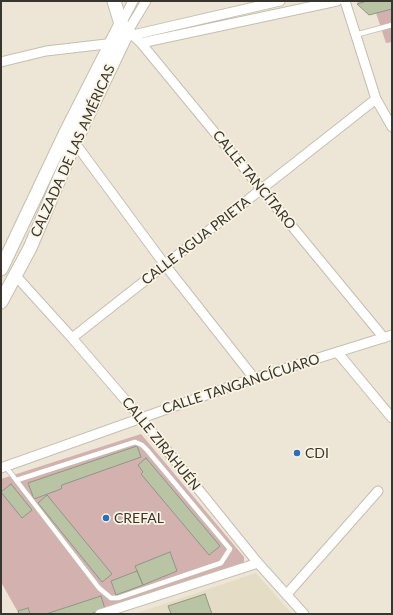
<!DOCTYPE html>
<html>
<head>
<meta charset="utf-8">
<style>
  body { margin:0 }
  #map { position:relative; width:393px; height:615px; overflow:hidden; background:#ede6d6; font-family:Lato,sans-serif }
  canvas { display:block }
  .frame { position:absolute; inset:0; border:2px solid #38352f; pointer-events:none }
</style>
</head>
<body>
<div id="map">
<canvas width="393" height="615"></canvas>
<div class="frame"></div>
</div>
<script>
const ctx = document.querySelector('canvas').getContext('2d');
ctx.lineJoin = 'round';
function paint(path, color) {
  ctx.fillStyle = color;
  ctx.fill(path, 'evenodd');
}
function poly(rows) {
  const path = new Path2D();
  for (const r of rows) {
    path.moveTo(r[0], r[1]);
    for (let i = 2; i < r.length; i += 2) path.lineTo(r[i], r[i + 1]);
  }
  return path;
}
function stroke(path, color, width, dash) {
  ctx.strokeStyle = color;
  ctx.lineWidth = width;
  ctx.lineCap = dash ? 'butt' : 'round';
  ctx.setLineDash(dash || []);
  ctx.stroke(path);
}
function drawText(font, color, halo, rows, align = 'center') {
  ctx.font = font + ' Lato,sans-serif';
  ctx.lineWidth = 3.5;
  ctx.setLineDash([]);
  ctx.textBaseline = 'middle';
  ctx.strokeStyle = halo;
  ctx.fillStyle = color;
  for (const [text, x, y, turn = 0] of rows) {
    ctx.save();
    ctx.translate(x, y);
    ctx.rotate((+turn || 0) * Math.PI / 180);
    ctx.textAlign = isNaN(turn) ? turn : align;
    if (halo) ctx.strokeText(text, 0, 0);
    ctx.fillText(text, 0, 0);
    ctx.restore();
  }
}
paint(poly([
  [256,573,292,614,134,614]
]), '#e4dcc4');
paint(poly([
  [356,1,392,1,392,42,386,43,376,13,369,15],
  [141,434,244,557,244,563,236,568,90,614,19,614,1,582,1,479]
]), '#d2b1af');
const building = poly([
  [367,1,392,1,392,9,369,15,357,4,367,1],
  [137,446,141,457,62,485,61,489,34,499,28,483,137,446],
  [146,458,220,546,209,555,141,474,143,472,138,465,146,458],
  [11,484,32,510,22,518,1,492,11,484],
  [47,495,112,574,102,582,38,503,47,495],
  [170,552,177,571,143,585,135,566,170,552],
  [137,571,143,585,116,595,111,581,137,571],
  [205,594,212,614,171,614,168,606,205,594],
  [101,596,105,609,90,614,46,614,101,596],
  [28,608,30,614,19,614,18,611,28,608]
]);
paint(building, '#b9c4a5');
stroke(building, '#919687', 1);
const service = poly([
  [355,35,392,25],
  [6,467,99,588,111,598,118,598,221,563,230,549,147,450,142,445,135,442,17,480]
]);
const minor = poly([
  [146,1,128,31,141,43,384,338],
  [345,1,376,99,392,127],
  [121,24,133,1],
  [133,35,280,1],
  [141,43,337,1],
  [1,62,46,51,115,43],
  [72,139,165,265,254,378],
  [15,275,72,338,140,417,258,563,304,614],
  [72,338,376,99],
  [338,353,392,418],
  [1,468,254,378,392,335],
  [287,594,378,491],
  [100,614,258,563]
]);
const secondary = poly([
  [1,269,66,132,121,24],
  [1,302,30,248,75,142,128,31,121,24,114,1]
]);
stroke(service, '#c6bfaf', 6);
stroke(minor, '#c6bfaf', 11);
stroke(secondary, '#c6bfaf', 15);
stroke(service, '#fff', 4.5);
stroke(minor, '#fff', 9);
stroke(secondary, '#fff', 13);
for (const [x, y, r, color] of [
  [297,453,4,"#286fbf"],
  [106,518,4,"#286fbf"]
]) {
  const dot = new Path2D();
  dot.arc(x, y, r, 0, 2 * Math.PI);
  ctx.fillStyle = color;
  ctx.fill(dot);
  stroke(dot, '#faf4e3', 1.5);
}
drawText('14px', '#38352f', '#faf4e3', [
  ["CALZADA DE LAS AMÉRICAS",73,151,-66],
  ["CALLE TANCÍTARO",254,180,51],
  ["CALLE AGUA PRIETA",196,241,-38],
  ["CALLE TANGANCÍCUARO",241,384,-18],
  ["CALLE ZIRAHUÉN",161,444,51]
]);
drawText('14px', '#38352f', '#faf4e3', [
  ["CDI",305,453],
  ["CREFAL",114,518]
], 'left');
</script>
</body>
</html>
